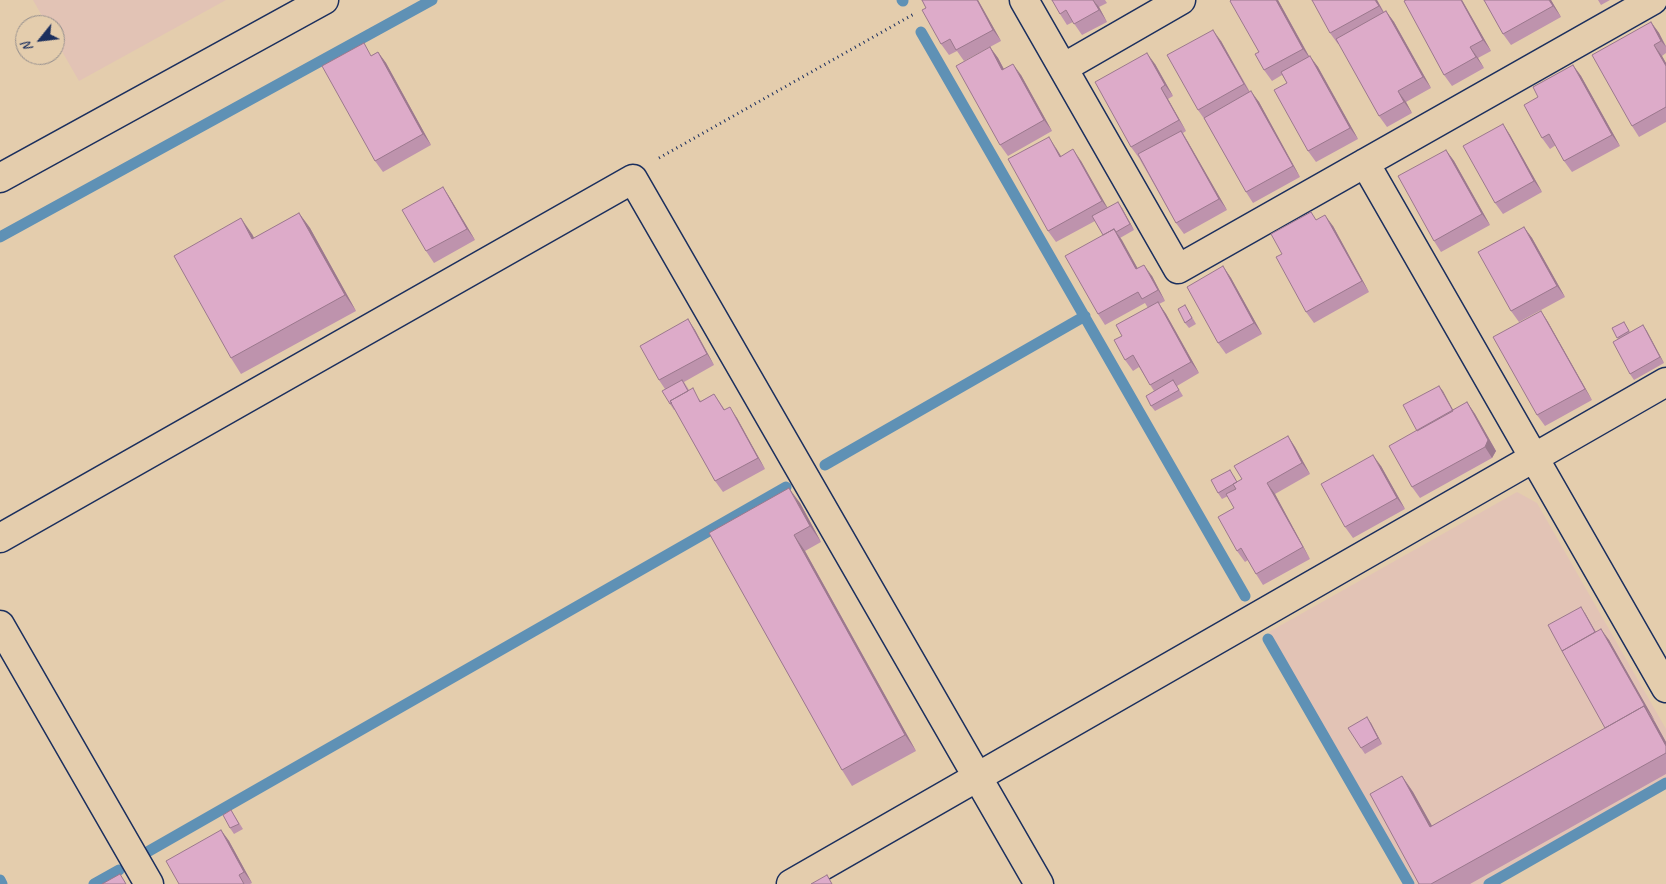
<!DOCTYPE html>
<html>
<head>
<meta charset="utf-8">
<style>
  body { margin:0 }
  #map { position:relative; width:1666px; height:884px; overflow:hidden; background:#e4cdad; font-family:Caveat,sans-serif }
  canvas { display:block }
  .north { position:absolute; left:15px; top:15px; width:50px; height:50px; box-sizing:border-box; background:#e4cdad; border:1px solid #948e8d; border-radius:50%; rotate:241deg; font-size:14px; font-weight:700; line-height:20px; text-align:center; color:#1b2f5e }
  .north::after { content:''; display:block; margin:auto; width:18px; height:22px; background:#1b2f5e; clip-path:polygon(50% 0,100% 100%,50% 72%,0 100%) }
</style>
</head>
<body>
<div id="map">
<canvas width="1666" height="884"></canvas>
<div class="north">N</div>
</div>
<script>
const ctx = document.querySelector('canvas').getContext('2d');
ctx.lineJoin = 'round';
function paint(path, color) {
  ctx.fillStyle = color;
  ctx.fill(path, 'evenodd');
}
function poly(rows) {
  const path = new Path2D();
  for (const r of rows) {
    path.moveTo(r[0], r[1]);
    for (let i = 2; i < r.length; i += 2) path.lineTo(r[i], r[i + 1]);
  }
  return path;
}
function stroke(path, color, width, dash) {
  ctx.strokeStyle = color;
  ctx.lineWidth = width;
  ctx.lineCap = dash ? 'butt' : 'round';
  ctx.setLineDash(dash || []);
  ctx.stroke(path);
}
paint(poly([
  [33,0,226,0,79,81,55,39,55,25,47,25],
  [1517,492,1537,503,1666,729,1666,779,1483,884,1415,884,1269,632]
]), '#e2c3b5');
stroke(poly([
  [902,0,903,1],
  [921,32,1245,596],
  [0,237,432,0],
  [825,465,1085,316],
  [1268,639,1409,884],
  [149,851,786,487],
  [0,880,2,884],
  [94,884,119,870],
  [1489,884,1666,783]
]), '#5f91b5', 11);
const minor = poly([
  [1024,0,1178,269,1653,0],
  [1063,68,1181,0],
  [1365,163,1666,688],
  [0,178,324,0],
  [0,538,633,179,1039,884],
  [0,625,149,884],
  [791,884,1666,382]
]);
stroke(minor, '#1b2f5e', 31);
stroke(poly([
  [659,158,914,14]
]), '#1b2f5e', 3, [1, 4]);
stroke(minor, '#e4cdad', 28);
paint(poly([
  [922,0,978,0,1001,41,964,61,957,51,949,55,941,44,926,8],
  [1052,0,1105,0,1107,3,1099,7,1107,22,1082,35,1073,22,1067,25,1060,14],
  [1231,0,1278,0,1309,56,1318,67,1358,139,1316,162,1308,151,1287,83,1282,75,1272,81,1264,70,1259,52],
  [1377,0,1384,12,1386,11,1394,22,1431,88,1406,102,1412,113,1387,127,1379,116,1339,43,1338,44,1330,33],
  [1404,0,1462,0,1491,51,1478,58,1484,68,1452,86,1444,75],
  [1484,0,1551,0,1561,17,1511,45,1503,34],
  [1598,0,1610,0,1601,5],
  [1651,22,1659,33,1666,46,1666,53,1662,56,1666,63,1666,122,1639,137,1632,126],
  [1221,41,1250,92,1259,102,1300,177,1253,203,1246,192,1205,120,1198,110],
  [990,47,998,58,1004,69,1021,75,1052,131,1008,156,1000,145],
  [378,52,386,63,431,145,383,172,375,161,372,55],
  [1155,64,1173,96,1168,99,1186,131,1183,133,1188,142,1227,210,1184,234,1176,223,1139,158,1131,147],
  [1573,65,1581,76,1620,146,1572,172,1564,161,1556,145,1550,149,1542,138,1538,97],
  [1503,124,1510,135,1542,192,1503,214,1495,203],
  [1056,148,1061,156,1081,161,1107,208,1122,208,1134,230,1120,238,1138,269,1152,276,1165,301,1159,304,1166,314,1199,373,1177,386,1183,396,1155,411,1151,406,1154,391,1139,367,1133,371,1125,360,1122,336,1148,308,1145,303,1105,325,1098,314,1103,235,1095,221,1056,242,1048,231],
  [1446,150,1454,161,1490,225,1441,252,1434,241],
  [443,187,450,198,475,240,434,263,426,251],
  [299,213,310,228,356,311,241,374,231,358,252,234,254,238],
  [1317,220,1333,226,1369,292,1314,323,1306,312,1282,254],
  [1524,227,1532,238,1565,297,1519,322,1511,311],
  [1223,266,1231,278,1262,334,1226,354,1218,343],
  [1185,305,1196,324,1189,328,1185,323],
  [1541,311,1548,322,1592,400,1545,426,1537,415],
  [688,319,695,330,714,365,684,382,689,390,701,401,714,394,725,410,737,418,765,469,723,492,715,481,675,410,674,410,670,404,665,389,659,380],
  [1624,322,1630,332,1643,325,1664,363,1634,380,1630,374,1618,339,1612,328],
  [1439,386,1453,410,1467,402,1475,414,1496,451,1492,458,1420,498,1412,487,1417,431],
  [1288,436,1295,447,1310,474,1275,494,1310,559,1263,585,1256,574,1248,560,1245,562,1237,551,1234,508,1228,496,1222,499,1218,493,1234,476,1237,482,1242,479],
  [1381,466,1405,509,1353,538,1345,527],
  [800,503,821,542,805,551,916,751,852,786,842,770,709,533],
  [1585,613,1596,632,1609,640,1666,742,1666,774,1470,884,1419,884,1402,776,1413,792,1432,826,1605,728],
  [1371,723,1382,744,1365,754,1361,748],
  [231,810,243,829,234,834,230,828],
  [221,830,229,841,252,883,250,884,179,884]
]), '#be93ad');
paint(poly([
  [977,0,978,0,1001,41,993,30],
  [1093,0,1099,7,1107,22,1099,10],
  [1276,0,1278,0,1311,60,1303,49],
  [1375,0,1377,0,1386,17,1379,6],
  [1461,0,1462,0,1491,51,1483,40],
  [1549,0,1551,0,1561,17,1553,6],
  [1386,11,1394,22,1431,88,1423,77],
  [1651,22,1659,33,1666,47,1661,41],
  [1213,30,1221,41,1251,95,1244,84],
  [1654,45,1662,56,1666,63,1666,66],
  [990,47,998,58,1010,81,1002,70],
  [1470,47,1478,58,1484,68,1476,57],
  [378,52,386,63,431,145,423,134],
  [1147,53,1155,64,1173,96,1165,85],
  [1310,56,1318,67,1358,139,1350,128],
  [1013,64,1021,75,1052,131,1044,120],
  [1573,65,1581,76,1620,146,1612,135],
  [1161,88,1168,99,1186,131,1179,120],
  [1251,91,1259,102,1300,177,1293,166],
  [1398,91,1406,102,1412,113,1404,102],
  [1503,124,1510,135,1542,192,1534,181],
  [1181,131,1188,142,1227,210,1219,199],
  [1049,137,1056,148,1068,168,1060,157],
  [1073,149,1081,161,1110,212,1102,201],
  [1446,150,1454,161,1490,225,1482,214],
  [443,187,450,198,475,240,467,229],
  [1118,202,1122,208,1134,230,1130,224],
  [299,213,310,228,356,311,345,295],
  [1325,215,1333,226,1369,292,1362,281],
  [241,218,252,234,263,255,252,239],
  [1524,227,1532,238,1565,297,1557,286],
  [1114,229,1122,240,1144,280,1136,269],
  [1144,265,1152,276,1165,301,1158,290],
  [1223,266,1231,278,1262,334,1254,323],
  [1158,302,1166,314,1199,373,1191,362],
  [1541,311,1548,322,1592,400,1585,389],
  [688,319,695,330,714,365,707,354],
  [1643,325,1647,331,1664,363,1660,357],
  [1439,386,1443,391,1459,421,1455,415],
  [1467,402,1475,414,1496,451,1492,458,1485,447],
  [730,407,737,418,765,469,758,458],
  [1288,436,1295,447,1310,474,1302,463],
  [1373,455,1381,466,1405,509,1397,498],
  [1267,483,1275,494,1310,559,1303,547],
  [789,488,800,503,821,542,810,526],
  [794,535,805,551,916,751,905,735],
  [1581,607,1585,613,1601,642,1597,636],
  [1601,629,1609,640,1655,721,1647,710],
  [1644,706,1655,722,1666,742,1666,746],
  [1367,717,1371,723,1382,744,1378,738],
  [1402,776,1413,792,1441,842,1430,827],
  [221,830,229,841,252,883,244,872]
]), '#9b788d');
const building = poly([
  [922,0,977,0,993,30,956,50,950,39,941,44,922,10,926,8,922,0],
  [1052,0,1093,0,1099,10,1074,24,1066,10,1060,14,1052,0],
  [1231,0,1276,0,1303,49,1264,70,1255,54,1259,52,1230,1,1231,0],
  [1312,0,1375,0,1379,6,1330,33,1312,0],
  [1406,0,1461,0,1483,40,1470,47,1476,57,1444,75,1404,1,1406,0],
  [1484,0,1549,0,1553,6,1503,34,1484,0],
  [1386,11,1423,77,1398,91,1404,102,1379,116,1336,39,1386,11],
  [1651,22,1661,41,1654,45,1666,66,1666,107,1632,126,1592,55,1651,22],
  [1213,30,1244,84,1198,110,1167,55,1213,30],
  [364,43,371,56,378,52,423,134,375,161,322,66,364,43],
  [990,47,1002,70,1013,64,1044,120,1000,145,956,66,990,47],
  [1147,53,1165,85,1161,88,1179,120,1131,147,1095,82,1147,53],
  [1310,56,1350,128,1308,151,1274,90,1287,83,1281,72,1310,56],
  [1573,65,1612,135,1564,161,1549,134,1542,138,1524,105,1538,97,1533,87,1573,65],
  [1251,91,1293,166,1246,192,1204,118,1251,91],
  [1503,124,1534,181,1495,203,1463,146,1503,124],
  [1181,131,1219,199,1176,223,1138,154,1181,131],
  [1049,137,1060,157,1073,149,1102,201,1048,231,1008,159,1049,137],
  [1446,150,1482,214,1434,241,1398,176,1446,150],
  [443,187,467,229,426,251,402,210,443,187],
  [1118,202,1130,224,1116,232,1114,229,1103,235,1092,216,1118,202],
  [1311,212,1316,220,1325,215,1362,281,1306,312,1276,257,1282,254,1271,234,1311,212],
  [299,213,345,295,231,358,174,256,241,218,252,239,299,213],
  [1524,227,1557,286,1511,311,1478,252,1524,227],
  [1114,229,1136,269,1144,265,1158,290,1142,299,1138,292,1098,314,1065,256,1114,229],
  [1223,266,1254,323,1218,343,1187,287,1223,266],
  [1158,302,1191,362,1150,385,1133,355,1125,360,1114,340,1122,336,1116,325,1158,302],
  [1185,305,1192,318,1185,323,1178,309,1185,305],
  [1541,311,1585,389,1537,415,1493,337,1541,311],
  [688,319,707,354,659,380,640,346,688,319],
  [1624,322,1629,331,1617,338,1612,328,1624,322],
  [1643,325,1660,357,1630,374,1613,342,1643,325],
  [682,380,688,391,670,401,672,403,670,404,662,391,682,380],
  [1173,380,1179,390,1151,406,1146,396,1173,380],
  [1439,386,1453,411,1417,431,1403,405,1439,386],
  [693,388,700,402,714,394,724,410,730,407,758,458,715,481,670,401,693,388],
  [1467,402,1488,440,1485,447,1412,487,1389,446,1467,402],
  [1288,436,1302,463,1267,483,1303,547,1256,574,1241,548,1237,551,1218,517,1234,508,1226,494,1236,489,1233,484,1242,479,1234,466,1288,436],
  [1373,455,1397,498,1345,527,1321,484,1373,455],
  [1230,470,1237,482,1218,493,1211,480,1230,470],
  [789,488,810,526,794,535,905,735,842,770,709,533,789,488],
  [1581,607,1595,632,1562,651,1548,625,1581,607],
  [1601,629,1647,710,1644,706,1605,728,1562,651,1601,629],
  [1644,706,1666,746,1666,753,1431,884,1419,884,1370,794,1402,776,1430,827,1644,706],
  [1367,717,1378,738,1361,748,1348,728,1367,717],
  [231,810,239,824,230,828,223,815,231,810],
  [221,830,244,872,239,875,244,884,179,884,166,861,221,830],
  [120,874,126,884,102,884,120,874],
  [827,875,832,884,811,884,827,875]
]);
paint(building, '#ddabc9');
stroke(building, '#9b788d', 1);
</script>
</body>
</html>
